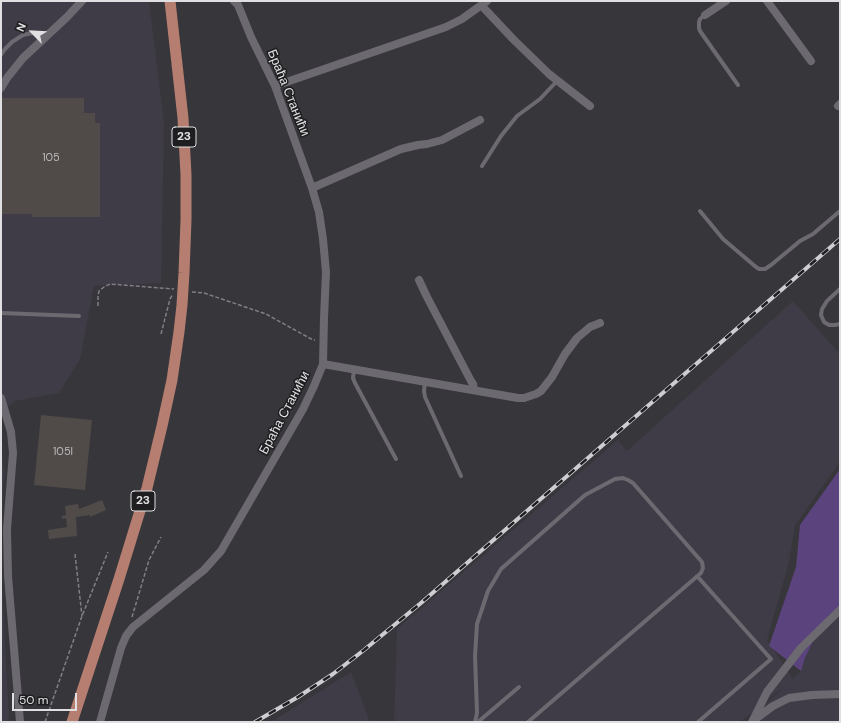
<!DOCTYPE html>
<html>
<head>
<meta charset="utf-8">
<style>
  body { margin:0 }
  #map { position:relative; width:841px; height:723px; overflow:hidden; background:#37363b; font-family:"DM Sans",sans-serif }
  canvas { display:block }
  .frame { position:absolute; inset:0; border:2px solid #e0dfe2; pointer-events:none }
  .north { position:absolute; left:12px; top:12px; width:40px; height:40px; -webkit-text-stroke:3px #1e1e20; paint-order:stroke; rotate:294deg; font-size:11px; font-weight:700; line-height:16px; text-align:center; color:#e0dfe2 }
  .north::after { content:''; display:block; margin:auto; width:14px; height:18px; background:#e0dfe2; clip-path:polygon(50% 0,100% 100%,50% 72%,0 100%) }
  .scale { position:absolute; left:12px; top:693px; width:65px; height:18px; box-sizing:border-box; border:2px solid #e0dfe2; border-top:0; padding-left:5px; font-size:12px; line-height:14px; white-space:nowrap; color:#e0dfe2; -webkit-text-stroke:3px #1e1e20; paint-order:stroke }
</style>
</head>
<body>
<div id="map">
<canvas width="841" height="723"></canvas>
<div class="frame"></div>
<div class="north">N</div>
<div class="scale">50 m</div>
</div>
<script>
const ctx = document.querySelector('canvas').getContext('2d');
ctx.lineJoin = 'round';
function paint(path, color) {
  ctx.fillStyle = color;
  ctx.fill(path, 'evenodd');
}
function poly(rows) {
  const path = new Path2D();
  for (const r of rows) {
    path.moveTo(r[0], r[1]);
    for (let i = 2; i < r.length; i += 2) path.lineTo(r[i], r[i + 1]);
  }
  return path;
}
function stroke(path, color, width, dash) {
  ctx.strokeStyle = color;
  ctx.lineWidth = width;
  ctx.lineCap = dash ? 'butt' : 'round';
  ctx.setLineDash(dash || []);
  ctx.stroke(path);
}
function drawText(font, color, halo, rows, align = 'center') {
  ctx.font = font + ' "DM Sans",sans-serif';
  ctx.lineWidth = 3;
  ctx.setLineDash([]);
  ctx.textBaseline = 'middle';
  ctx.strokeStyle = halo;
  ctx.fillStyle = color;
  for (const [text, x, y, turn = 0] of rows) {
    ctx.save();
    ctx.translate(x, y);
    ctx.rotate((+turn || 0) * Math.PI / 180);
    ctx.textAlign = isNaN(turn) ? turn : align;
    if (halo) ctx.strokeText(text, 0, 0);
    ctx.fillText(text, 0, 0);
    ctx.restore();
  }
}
paint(poly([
  [1,1,149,1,164,123,161,283,94,286,80,359,59,393,15,401,1,412],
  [793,301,840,354,840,462,795,525,789,562,767,640,793,679,801,671,805,658,819,629,840,614,840,722,747,722,787,684,740,722,394,722,397,629,618,440,627,451],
  [1,444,4,472,1,529],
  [1,562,9,722,1,722],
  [351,672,370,722,271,722]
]), '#403c47');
paint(poly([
  [840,469,840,614,819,629,805,658,801,671,769,646,796,567,800,525]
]), '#5b437d');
paint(poly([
  [1,98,84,98,84,113,95,113,95,123,100,123,100,217,32,217,32,214,1,214],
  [41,415,92,420,85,490,34,485],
  [102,500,106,510,90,517,90,515,76,517,77,536,49,539,48,530,67,527,66,518,62,519,62,516,66,515,65,506,78,504,79,509]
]), '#504b48');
stroke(poly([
  [192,292,204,293,266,314,313,340,315,340],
  [98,306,98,296,99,291,104,287,110,284,174,289],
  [161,334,170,299,173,294],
  [75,554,82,616],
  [132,617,149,560,161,537],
  [45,722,82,616,108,552]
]), '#807f83', 1.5, [4, 2]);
stroke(poly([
  [705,15,700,19,699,22,699,28,700,31,738,85],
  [1,55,5,49,12,42,23,35,32,33,47,35],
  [482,166,501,136,517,116,540,99,557,81],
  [700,211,723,239,756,267,759,269,765,269,771,265,800,241,813,234,840,211],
  [840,289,827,301,822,309,821,315,824,322,829,325,835,325,840,324],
  [1,313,79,316],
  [354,370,353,378,355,383,396,459],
  [425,382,424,391,425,397,461,476],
  [697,576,771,659,698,722],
  [475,722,477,713,475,656,477,624,488,591,501,569,585,495,615,479,623,478,628,480,633,483,702,562,703,568,701,573,528,722],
  [478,722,519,687]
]), '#6c6a70', 4);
stroke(poly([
  [767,1,811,61],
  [481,5,513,39,549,74,590,106],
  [705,15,726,1],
  [275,86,446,27,462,19,487,1],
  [1,88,7,78,23,58,67,17,82,1],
  [838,106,840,104],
  [312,188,401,149,418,145,427,144,442,140,480,120],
  [419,280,427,297,471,381,473,384,474,390],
  [323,364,518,398,524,398,536,394,541,391,552,377,565,354,577,338,590,327,600,323],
  [1,398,11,432,13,453,7,529,8,576,20,722],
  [754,720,773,706,789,698,812,695,840,694],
  [100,722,121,648,126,636,133,627,204,570,221,551,303,409,314,386,323,364,324,318,326,272,323,239,319,212,312,188,275,86,251,37,238,5,234,1],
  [752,722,767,692,801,648,840,610]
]), '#6c6a70', 8);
stroke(poly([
  [72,722,119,579,147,488,162,426,172,380,179,332,182,305,184,273,186,220,186,175,183,118,170,1]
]), '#b57e71', 11);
const rail = poly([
  [255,722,298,697,333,674,364,650,421,603,840,239]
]);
stroke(rail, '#cecdd1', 4);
stroke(rail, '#1e1e20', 2.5, [8]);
drawText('11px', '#bcbabc', null, [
  ["105",51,158],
  ["105l",63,452]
]);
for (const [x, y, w] of [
  [184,137,24],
  [143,501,24]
]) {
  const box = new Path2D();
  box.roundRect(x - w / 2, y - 10, w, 20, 3);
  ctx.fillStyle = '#1e1e20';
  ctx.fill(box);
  stroke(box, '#e0dfe2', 1);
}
drawText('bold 12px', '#e0dfe2', null, [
  ["23",184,137],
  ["23",143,501]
]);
drawText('13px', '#e0dfe2', '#1e1e20', [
  ["Браћа Станићи",288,93,68],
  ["Браћа Станићи",285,413,-62]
]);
</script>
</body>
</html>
